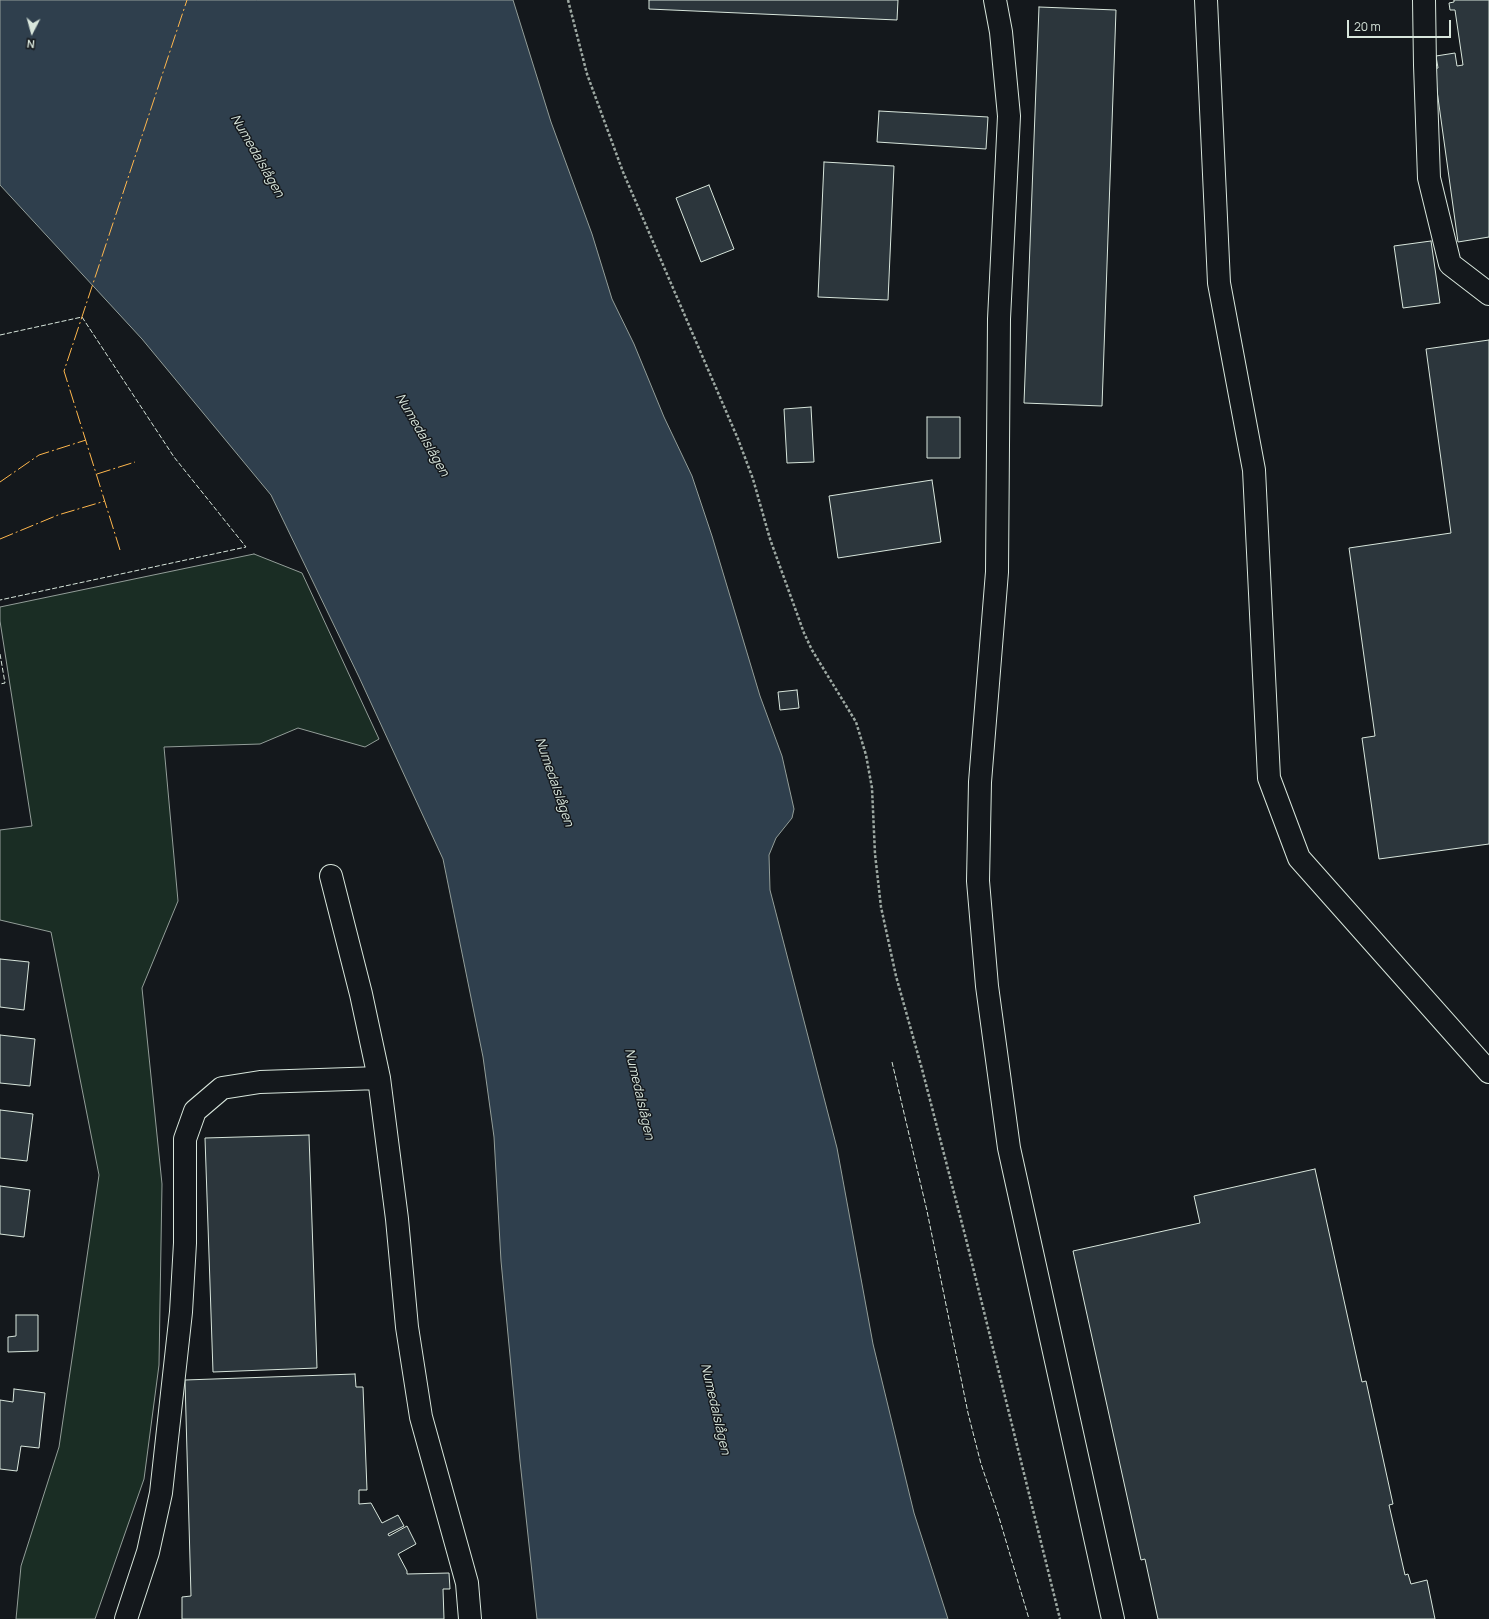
<!DOCTYPE html>
<html>
<head>
<meta charset="utf-8">
<style>
  body { margin:0 }
  #map { position:relative; width:1489px; height:1619px; overflow:hidden; background:#14181c; font-family:Manrope,sans-serif }
  canvas { display:block }
  .north { position:absolute; left:12px; top:12px; width:40px; height:40px; -webkit-text-stroke:3px #14181c; paint-order:stroke; rotate:186deg; font-size:11px; font-weight:700; line-height:16px; text-align:center; color:#d8e6dc }
  .north::after { content:''; display:block; margin:auto; width:14px; height:18px; background:#d8e6dc; clip-path:polygon(50% 0,100% 100%,50% 72%,0 100%) }
  .scale { position:absolute; left:1347px; top:20px; width:104px; height:18px; box-sizing:border-box; border:2px solid #d8e6dc; border-top:0; padding-left:5px; font-size:12px; line-height:14px; white-space:nowrap; color:#d8e6dc; -webkit-text-stroke:3px #14181c; paint-order:stroke }
</style>
</head>
<body>
<div id="map">
<canvas width="1489" height="1619"></canvas>
<div class="north">N</div>
<div class="scale">20 m</div>
</div>
<script>
const ctx = document.querySelector('canvas').getContext('2d');
ctx.lineJoin = 'round';
function paint(path, color) {
  ctx.fillStyle = color;
  ctx.fill(path, 'evenodd');
}
function poly(rows) {
  const path = new Path2D();
  for (const r of rows) {
    path.moveTo(r[0], r[1]);
    for (let i = 2; i < r.length; i += 2) path.lineTo(r[i], r[i + 1]);
  }
  return path;
}
function stroke(path, color, width, dash) {
  ctx.strokeStyle = color;
  ctx.lineWidth = width;
  ctx.lineCap = dash ? 'butt' : 'round';
  ctx.setLineDash(dash || []);
  ctx.stroke(path);
}
function drawText(font, color, halo, rows, align = 'center') {
  ctx.font = font + ' Manrope,sans-serif';
  ctx.lineWidth = 3;
  ctx.setLineDash([]);
  ctx.textBaseline = 'middle';
  ctx.strokeStyle = halo;
  ctx.fillStyle = color;
  for (const [text, x, y, turn = 0] of rows) {
    ctx.save();
    ctx.translate(x, y);
    ctx.rotate((+turn || 0) * Math.PI / 180);
    ctx.textAlign = isNaN(turn) ? turn : align;
    if (halo) ctx.strokeText(text, 0, 0);
    ctx.fillText(text, 0, 0);
    ctx.restore();
  }
}
const green = poly([
  [254,554,302,573,379,739,365,747,298,728,260,744,164,747,178,901,142,988,162,1184,159,1365,144,1479,95,1619,16,1619,21,1566,59,1447,99,1175,51,932,0,920,0,830,32,826,0,621,0,607,254,554]
]);
paint(green, '#1a2d24');
stroke(green, '#939e99', 1);
const water = poly([
  [0,0,513,0,551,122,592,234,612,299,634,344,664,417,692,476,712,536,760,696,782,756,794,809,792,818,776,838,769,855,770,890,837,1148,873,1344,914,1513,948,1619,537,1619,520,1461,501,1261,494,1137,483,1057,443,859,359,677,271,495,142,339,0,185,0,0]
]);
paint(water, '#2f3f4d');
stroke(water, '#939e99', 1);
const building = poly([
  [649,0,898,0,897,20,649,9,649,0],
  [1454,0,1489,0,1489,237,1458,242,1434,69,1438,68,1436,56,1455,53,1457,66,1463,65,1455,10,1450,10,1449,3,1454,2,1454,0],
  [1039,7,1116,10,1102,406,1024,403,1039,7],
  [879,111,988,117,986,149,877,142,879,111],
  [824,162,894,166,888,300,818,297,824,162],
  [709,185,734,249,701,262,676,198,709,185],
  [1431,241,1440,303,1403,308,1394,246,1431,241],
  [1489,340,1489,844,1379,859,1362,738,1375,736,1349,548,1451,533,1426,349,1489,340],
  [811,407,814,462,787,463,784,409,811,407],
  [927,417,960,417,960,458,927,458,927,417],
  [932,480,941,542,838,558,829,496,932,480],
  [797,690,799,708,780,710,778,692,797,690],
  [0,959,29,962,24,1010,0,1007,0,959],
  [0,1035,35,1039,30,1086,0,1083,0,1035],
  [0,1110,33,1114,27,1161,0,1158,0,1110],
  [309,1135,317,1368,213,1372,205,1138,309,1135],
  [1315,1169,1362,1382,1366,1381,1393,1504,1389,1505,1405,1575,1408,1574,1411,1584,1427,1580,1435,1619,1158,1619,1145,1559,1141,1560,1073,1251,1200,1223,1194,1196,1315,1169],
  [0,1186,30,1190,24,1237,0,1234,0,1186],
  [16,1315,38,1315,38,1351,8,1352,8,1337,16,1336,16,1315],
  [355,1374,356,1387,363,1387,367,1490,359,1490,359,1504,371,1503,382,1523,398,1515,404,1526,388,1534,389,1536,407,1526,416,1544,398,1554,407,1571,407,1574,449,1573,450,1589,443,1589,444,1619,182,1619,182,1597,191,1596,185,1380,355,1374],
  [14,1389,45,1393,39,1448,21,1446,17,1471,0,1469,0,1400,13,1402,14,1389]
]);
paint(building, '#2c363c');
stroke(building, '#d8e6dc', 1);
const minor = poly([
  [995,0,1001,32,1009,116,999,319,997,572,980,782,978,881,987,986,1009,1148,1113,1619],
  [1206,0,1219,283,1254,470,1269,778,1299,858,1489,1072],
  [1424,0,1425,65,1429,178,1450,264,1489,294],
  [331,876,361,994,379,1078,397,1219,407,1327,421,1417,467,1583,470,1619],
  [126,1619,148,1552,161,1493,181,1312,185,1243,185,1139,195,1111,222,1088,260,1082,379,1078]
]);
stroke(minor, '#d8e6dc', 24);
stroke(poly([
  [568,0,587,74,623,172,738,439,753,479,770,539,804,633,812,650,856,722,866,755,872,788,875,854,881,907,896,976,922,1069,966,1239,1060,1619]
]), '#9da8a2', 2.5, [3, 2]);
stroke(minor, '#14181c', 22);
stroke(poly([
  [0,335,82,317,174,457,246,547,0,600],
  [0,654,5,683,0,684],
  [892,1062,927,1211,968,1413,981,1464,998,1514,1029,1619]
]), '#d8e6dc', 1, [5, 2]);
stroke(poly([
  [97,474,135,462],
  [0,482,39,455,86,440],
  [0,539,58,515,105,501],
  [120,550,64,371,187,0]
]), '#ffb74d', 1, [14, 3, 2, 3]);
drawText('italic 13px', '#d8e6dc', '#14181c', [
  ["Numedalslågen",257,156,60],
  ["Numedalslågen",422,435,60],
  ["Numedalslågen",554,782,71],
  ["Numedalslågen",639,1094,77],
  ["Numedalslågen",715,1409,77]
]);
</script>
</body>
</html>
